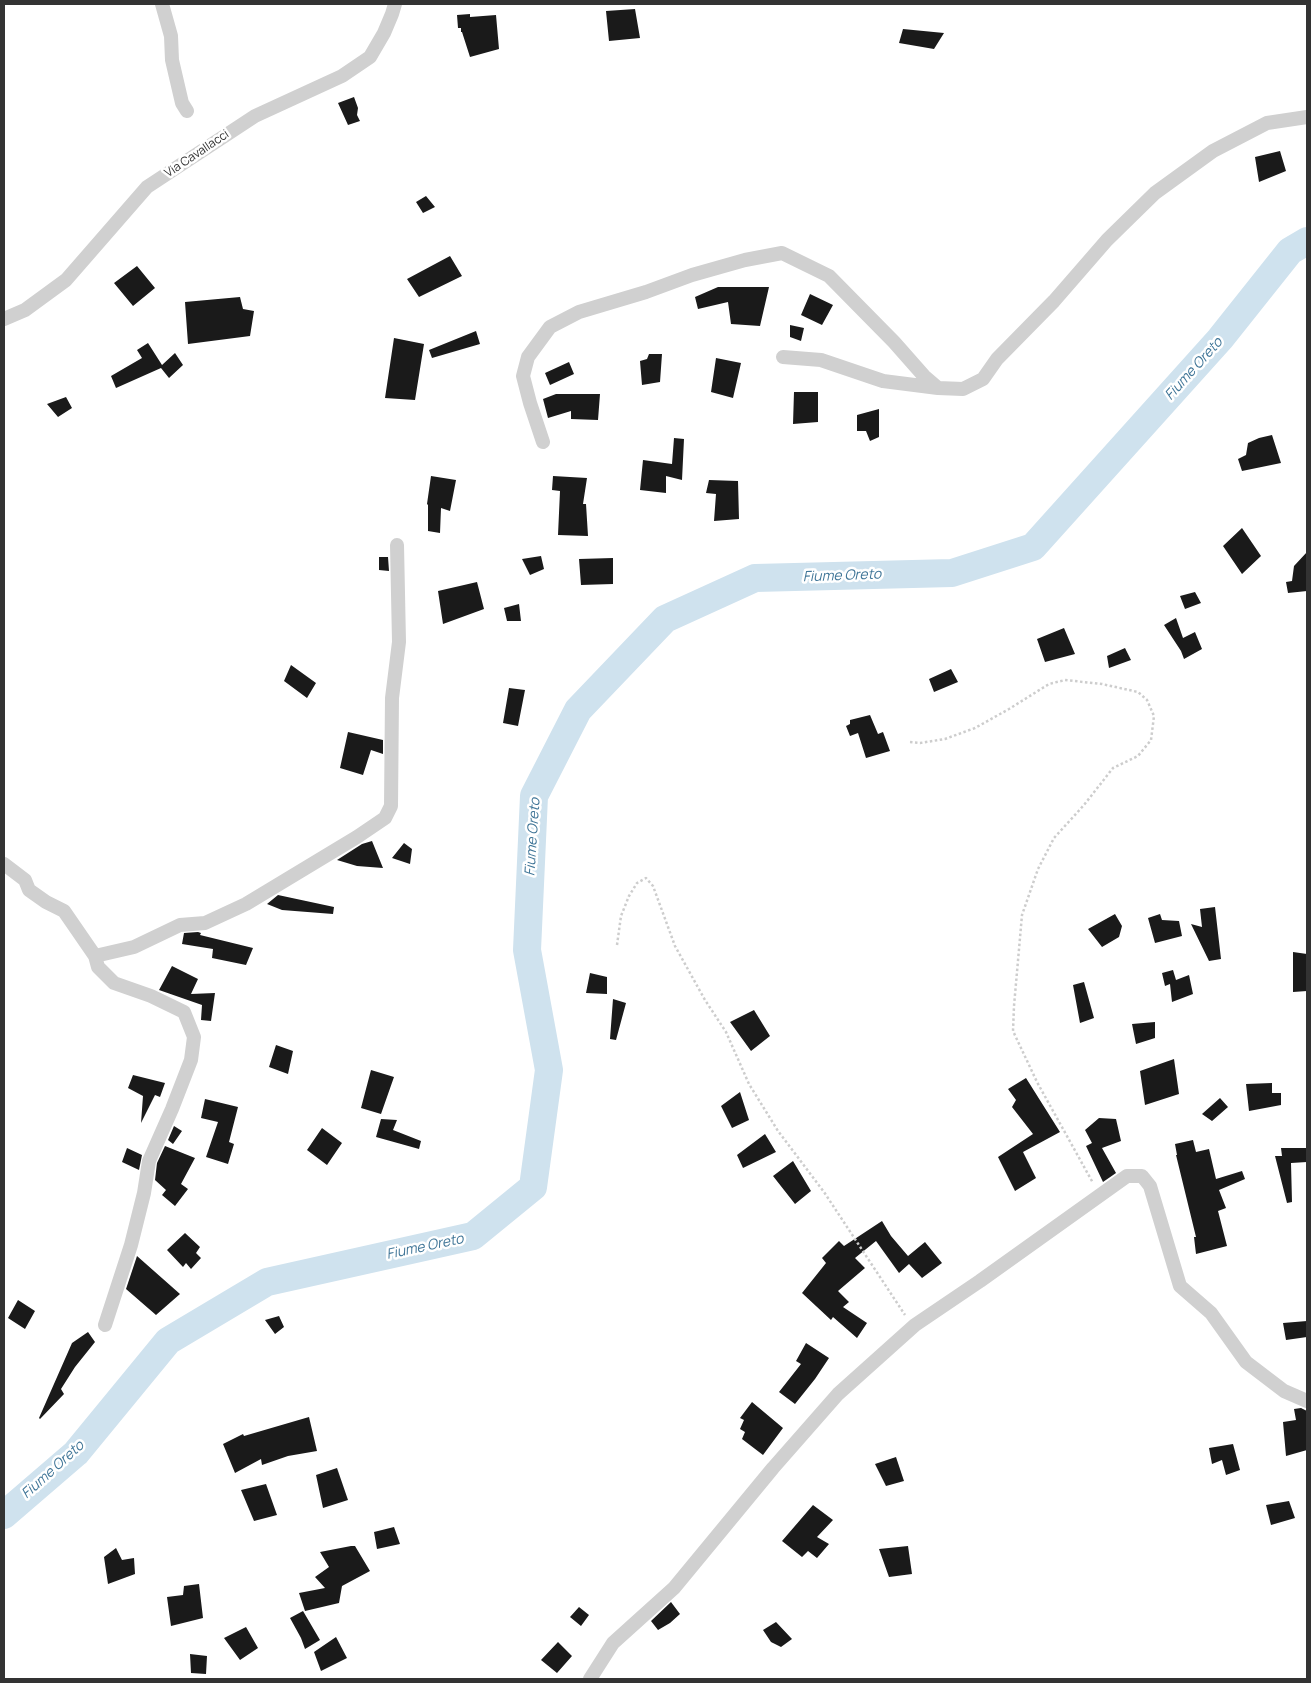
<!DOCTYPE html>
<html>
<head>
<meta charset="utf-8">
<style>
  body { margin:0 }
  #map { position:relative; width:1311px; height:1683px; overflow:hidden; background:#fff; font-family:Manrope,sans-serif }
  canvas { display:block }
  .frame { position:absolute; inset:0; border:5px solid #333; pointer-events:none }
</style>
</head>
<body>
<div id="map">
<canvas width="1311" height="1683"></canvas>
<div class="frame"></div>
</div>
<script>
const ctx = document.querySelector('canvas').getContext('2d');
ctx.lineJoin = 'round';
function poly(rows) {
  const path = new Path2D();
  for (const r of rows) {
    path.moveTo(r[0], r[1]);
    for (let i = 2; i < r.length; i += 2) path.lineTo(r[i], r[i + 1]);
  }
  return path;
}
function stroke(path, color, width, dash) {
  ctx.strokeStyle = color;
  ctx.lineWidth = width;
  ctx.lineCap = dash ? 'butt' : 'round';
  ctx.setLineDash(dash || []);
  ctx.stroke(path);
}
function paint(path, color) {
  ctx.fillStyle = color;
  ctx.fill(path, 'evenodd');
}
function drawText(font, color, halo, rows, align = 'center') {
  ctx.font = font + ' Manrope,sans-serif';
  ctx.lineWidth = 5;
  ctx.setLineDash([]);
  ctx.textBaseline = 'middle';
  ctx.strokeStyle = halo;
  ctx.fillStyle = color;
  for (const [text, x, y, turn = 0] of rows) {
    ctx.save();
    ctx.translate(x, y);
    ctx.rotate((+turn || 0) * Math.PI / 180);
    ctx.textAlign = isNaN(turn) ? turn : align;
    if (halo) ctx.strokeText(text, 0, 0);
    ctx.fillText(text, 0, 0);
    ctx.restore();
  }
}
stroke(poly([
  [4,1515,76,1453,168,1341,267,1282,473,1236,533,1187,549,1070,527,950,534,796,578,710,665,619,755,578,952,573,1033,547,1220,339,1290,251,1307,241]
]), '#cfe2ee', 28);
paint(poly([
  [635,9,640,38,609,41,606,11],
  [470,14,470,17,496,15,499,49,470,57,462,32,461,32,461,28,458,28,457,15],
  [903,29,944,33,934,49,899,43],
  [354,97,358,108,357,115,360,121,348,125,338,103],
  [1280,151,1286,171,1259,182,1255,157],
  [426,196,435,207,423,213,416,202],
  [450,256,462,276,419,297,407,279],
  [137,266,155,288,133,306,114,283],
  [718,287,769,287,760,326,731,324,728,302,698,309,695,297],
  [810,294,833,305,822,325,801,315],
  [240,297,243,309,254,311,250,336,188,344,185,302],
  [790,325,804,328,801,341,790,337],
  [476,331,480,344,432,358,429,350],
  [394,338,424,344,415,400,385,398],
  [148,343,162,365,175,353,183,365,169,378,161,368,116,388,111,376,142,358,137,350],
  [649,354,662,354,660,382,642,385,640,361,647,359],
  [716,358,741,363,733,398,711,392],
  [569,362,574,374,550,385,545,373],
  [794,392,818,392,818,422,793,424],
  [556,394,600,394,598,420,571,419,571,411,548,418,543,399],
  [66,397,72,408,58,417,47,404],
  [879,409,879,437,870,441,866,431,857,431,857,415],
  [1272,435,1281,463,1242,471,1238,459,1246,455,1248,443,1259,438],
  [674,438,684,439,682,480,666,476,666,493,640,490,643,460,672,464],
  [431,476,456,480,450,511,441,508,440,533,428,531,428,505,427,504],
  [553,476,587,478,583,504,586,504,588,536,558,535,560,491,552,490],
  [709,480,738,481,739,519,714,521,716,494,706,493],
  [1242,528,1261,556,1242,574,1223,546],
  [1307,552,1307,591,1288,593,1286,582,1292,581,1294,566],
  [541,556,544,569,530,575,522,559],
  [379,557,388,557,389,571,379,570],
  [613,558,613,584,581,585,579,559],
  [477,582,484,609,443,624,438,591],
  [1195,592,1201,603,1185,609,1180,596],
  [519,604,521,621,507,621,504,608],
  [1176,618,1183,638,1195,632,1202,649,1184,659,1181,651,1164,625],
  [1064,628,1075,654,1045,662,1037,639],
  [1125,648,1131,660,1109,668,1107,656],
  [291,665,316,683,307,698,284,681],
  [951,669,958,682,934,692,929,679],
  [509,688,525,690,518,726,503,723],
  [870,715,878,734,883,732,890,751,866,758,858,733,850,736,846,726,850,724,850,720],
  [348,732,383,740,383,754,371,750,363,775,340,768],
  [372,841,383,868,357,866,337,860,362,844],
  [404,843,412,849,410,864,392,858],
  [278,895,334,907,333,914,282,910,267,904],
  [1215,907,1221,959,1209,961,1191,924,1202,927,1200,909],
  [1115,914,1122,926,1119,937,1102,947,1088,929],
  [1160,914,1162,920,1179,921,1182,936,1155,943,1148,918],
  [198,932,201,933,200,935,253,948,246,965,212,958,213,949,182,944,184,933],
  [1293,952,1307,954,1307,991,1293,992],
  [172,966,198,979,191,994,215,993,211,1021,201,1020,202,1005,159,990],
  [1173,970,1176,980,1189,975,1193,994,1172,1002,1170,984,1165,986,1162,973],
  [590,973,607,977,607,994,586,993],
  [1084,982,1094,1018,1080,1023,1073,985],
  [613,999,626,1003,616,1040,610,1039],
  [754,1010,770,1036,751,1051,730,1022],
  [1155,1022,1155,1038,1136,1044,1132,1024],
  [276,1045,293,1051,288,1074,269,1067],
  [1174,1059,1179,1094,1145,1105,1140,1071],
  [371,1070,394,1077,381,1114,361,1108],
  [133,1075,165,1083,160,1097,155,1095,141,1123,143,1096,128,1088],
  [1026,1078,1060,1132,1023,1152,1036,1178,1015,1191,998,1157,1033,1134,1012,1107,1016,1100,1008,1089],
  [1272,1083,1272,1093,1281,1093,1281,1105,1249,1111,1246,1084],
  [740,1092,749,1120,732,1128,721,1106],
  [1220,1098,1228,1107,1212,1121,1202,1114],
  [205,1099,238,1107,229,1142,234,1144,228,1164,206,1157,218,1122,201,1118],
  [1099,1118,1116,1119,1121,1141,1102,1148,1116,1173,1103,1182,1086,1146,1092,1143,1085,1130],
  [381,1119,397,1120,393,1130,421,1141,419,1149,376,1137],
  [174,1126,182,1131,173,1144,168,1140],
  [322,1128,342,1143,327,1165,307,1150],
  [765,1134,776,1152,743,1168,737,1155],
  [1193,1140,1196,1152,1209,1149,1216,1179,1242,1171,1245,1179,1219,1190,1226,1208,1218,1211,1227,1246,1196,1254,1194,1237,1196,1237,1176,1155,1177,1155,1175,1144],
  [165,1146,195,1158,181,1184,188,1189,175,1206,162,1195,166,1190,155,1180,157,1163],
  [127,1148,142,1155,139,1170,122,1162],
  [1281,1148,1307,1148,1307,1162,1291,1163,1292,1202,1287,1203,1275,1156,1282,1156],
  [793,1161,811,1191,795,1204,773,1176],
  [882,1221,891,1236,908,1256,925,1242,942,1263,922,1278,909,1264,899,1273,876,1241,855,1258,865,1268,838,1291,849,1302,843,1307,867,1323,857,1338,833,1317,831,1320,802,1293,826,1263,822,1258,839,1241,844,1246],
  [185,1233,200,1247,196,1253,201,1258,191,1269,186,1263,183,1267,167,1250],
  [137,1256,180,1294,156,1315,126,1289],
  [18,1300,35,1311,25,1329,8,1318],
  [279,1316,284,1327,275,1334,265,1320],
  [1307,1321,1307,1337,1286,1340,1283,1323],
  [88,1332,95,1342,75,1367,61,1389,64,1394,40,1419,39,1418,72,1343],
  [806,1343,829,1358,815,1379,795,1404,779,1392,801,1364,796,1361],
  [752,1402,783,1428,763,1455,742,1439,745,1432,740,1429,744,1420,740,1418],
  [1301,1408,1307,1411,1307,1450,1286,1456,1283,1422,1296,1420,1294,1409],
  [309,1417,317,1451,288,1456,262,1465,261,1459,235,1473,223,1444,243,1434,244,1436],
  [1233,1444,1240,1470,1226,1475,1222,1460,1212,1464,1209,1448],
  [896,1457,904,1481,886,1486,875,1464],
  [337,1468,348,1500,323,1508,316,1475],
  [266,1484,277,1515,254,1521,241,1490],
  [1289,1501,1295,1518,1271,1525,1266,1505],
  [813,1505,833,1520,817,1537,829,1544,817,1558,808,1551,802,1557,782,1541],
  [394,1527,400,1544,377,1549,374,1532],
  [351,1546,355,1546,370,1571,342,1586,339,1603,305,1611,299,1593,325,1588,315,1577,329,1567,320,1552],
  [908,1546,912,1574,889,1577,879,1549],
  [116,1548,122,1560,134,1558,135,1574,108,1584,104,1557],
  [199,1584,203,1618,171,1626,167,1597,183,1595,184,1586],
  [671,1602,680,1614,670,1623,658,1630,651,1621],
  [579,1607,589,1615,581,1626,570,1617],
  [303,1611,320,1640,305,1649,301,1638,290,1618],
  [776,1622,792,1639,781,1647,771,1642,763,1630],
  [246,1627,258,1648,240,1660,224,1638],
  [336,1637,347,1658,321,1671,314,1652],
  [558,1642,572,1656,557,1673,541,1660],
  [190,1654,207,1656,206,1674,191,1673]
]), '#1a1a1a');
stroke(poly([
  [910,742,920,743,945,739,975,728,1009,709,1049,684,1065,680,1102,684,1138,692,1147,700,1154,716,1151,740,1138,756,1113,768,1084,805,1054,838,1038,869,1022,915,1014,1006,1013,1031,1037,1082,1093,1183],
  [617,945,621,916,629,896,637,883,646,878,653,886,675,946,705,1000,726,1032,749,1084,778,1131,824,1192,905,1315]
]), '#cdcdcd', 2.5, [2.5, 2.5]);
stroke(poly([
  [162,4,171,36,172,60,182,103,187,111],
  [4,319,25,310,66,280,147,187,255,116,342,76,370,57,384,33,392,14,395,4],
  [783,357,821,360,883,381,938,388],
  [543,442,530,403,523,376,528,357,550,327,579,312,646,292,692,275,745,260,782,253,829,276,894,342,924,376,938,388,963,389,983,379,997,359,1054,301,1107,240,1155,193,1213,151,1267,123,1307,117],
  [4,864,25,880,29,890,46,902,64,911,95,956,98,967,114,983,151,996,184,1012,194,1037,191,1060,172,1109,149,1161,144,1193,131,1245,105,1325],
  [95,956,134,947,180,925,205,923,246,904,357,837,385,818,391,806,392,698,399,642,397,545],
  [590,1679,613,1643,674,1588,773,1468,838,1394,915,1325,980,1281,1127,1176,1142,1176,1150,1186,1180,1286,1211,1313,1246,1362,1284,1391,1307,1401]
]), '#d0d0d0', 14);
drawText('12px', '#333', '#fff', [
  ["Via Cavallacci",197,154,-34]
]);
drawText('italic 14px', '#3f7597', '#fff', [
  ["Fiume Oreto",1194,369,-48],
  ["Fiume Oreto",842,576,-2],
  ["Fiume Oreto",533,837,-86],
  ["Fiume Oreto",425,1247,-12],
  ["Fiume Oreto",53,1470,-42]
]);
</script>
</body>
</html>
